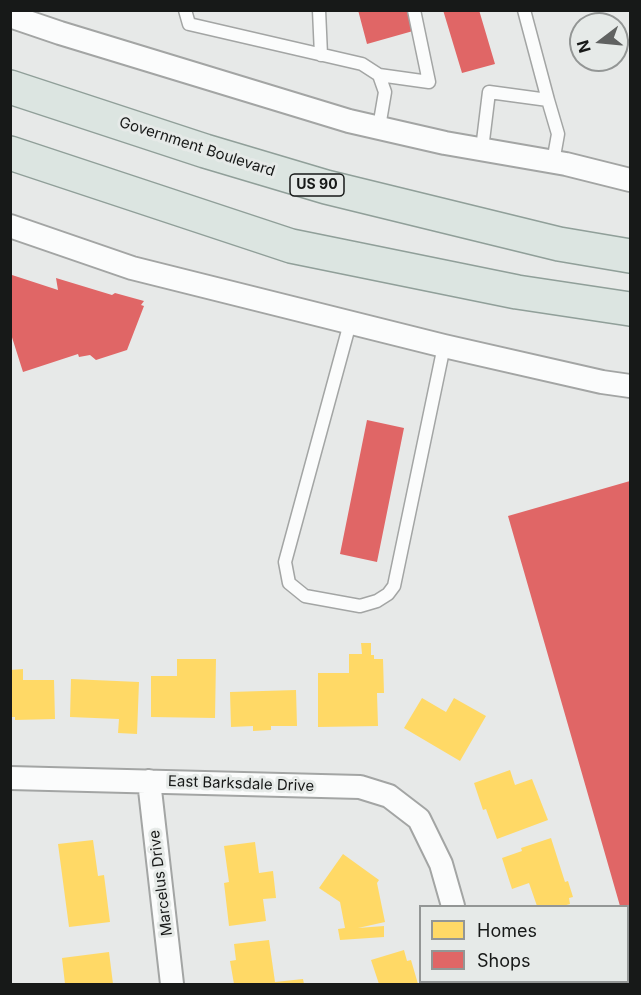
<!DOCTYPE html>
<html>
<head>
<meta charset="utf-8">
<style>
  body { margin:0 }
  #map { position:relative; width:641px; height:995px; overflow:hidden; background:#e7e9e8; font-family:Inter,sans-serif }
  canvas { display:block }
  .frame { position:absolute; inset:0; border:12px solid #171918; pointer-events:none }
  .legend { position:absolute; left:419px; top:905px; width:210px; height:78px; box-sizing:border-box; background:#e6eae8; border:2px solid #939695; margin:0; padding:8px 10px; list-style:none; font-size:18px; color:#171918 }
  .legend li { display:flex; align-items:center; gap:12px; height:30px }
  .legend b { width:30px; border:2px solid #939695 }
  .north { position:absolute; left:569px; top:12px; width:60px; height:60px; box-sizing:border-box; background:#e6eae8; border:2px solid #939695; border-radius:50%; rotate:254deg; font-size:16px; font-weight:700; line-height:24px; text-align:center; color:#171918 }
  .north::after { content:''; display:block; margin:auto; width:21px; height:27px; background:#606261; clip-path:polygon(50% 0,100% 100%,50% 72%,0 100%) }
</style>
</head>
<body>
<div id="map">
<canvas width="641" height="995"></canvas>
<div class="frame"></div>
<ul class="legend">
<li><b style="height:16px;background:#ffd966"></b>Homes</li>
<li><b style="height:16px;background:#e06666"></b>Shops</li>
</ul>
<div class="north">N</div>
</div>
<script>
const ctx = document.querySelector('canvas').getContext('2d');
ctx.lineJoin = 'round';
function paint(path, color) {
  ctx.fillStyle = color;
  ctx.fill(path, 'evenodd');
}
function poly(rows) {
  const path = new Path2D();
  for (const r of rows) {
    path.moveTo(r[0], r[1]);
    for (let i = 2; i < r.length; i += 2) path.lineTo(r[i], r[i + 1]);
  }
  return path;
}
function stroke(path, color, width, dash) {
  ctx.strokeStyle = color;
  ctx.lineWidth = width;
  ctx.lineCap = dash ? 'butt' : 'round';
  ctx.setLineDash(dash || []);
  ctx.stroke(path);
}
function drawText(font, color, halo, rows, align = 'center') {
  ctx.font = font + ' Inter,sans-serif';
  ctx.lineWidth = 6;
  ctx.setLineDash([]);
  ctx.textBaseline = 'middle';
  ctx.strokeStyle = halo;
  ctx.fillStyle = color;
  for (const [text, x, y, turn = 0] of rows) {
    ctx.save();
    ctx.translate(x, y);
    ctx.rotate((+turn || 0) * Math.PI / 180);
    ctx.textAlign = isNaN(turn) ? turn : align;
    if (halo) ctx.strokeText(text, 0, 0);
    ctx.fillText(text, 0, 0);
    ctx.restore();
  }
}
paint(poly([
  [361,643,371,643,371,655,374,655,374,659,383,659,384,693,377,693,378,726,318,727,318,673,349,673,349,654,362,654],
  [177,659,216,659,215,718,151,717,151,676,177,676],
  [23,669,23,680,54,680,55,719,15,720,15,717,10,717,10,670],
  [71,679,139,682,137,734,118,733,119,719,70,717],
  [296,690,297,726,271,726,271,730,253,731,253,726,231,727,230,692],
  [422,698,446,712,454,698,486,716,460,761,404,728],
  [510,770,515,785,532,779,548,820,497,839,486,809,483,810,474,783],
  [551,838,565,882,568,881,573,897,569,898,570,904,563,906,537,906,529,883,512,889,502,858,522,851,521,848],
  [93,840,98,876,104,875,110,922,69,927,58,844],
  [255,842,259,873,273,871,276,898,263,899,266,921,229,926,224,883,229,882,224,846],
  [343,854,379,880,377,883,385,922,358,928,384,926,384,937,340,940,338,929,345,928,340,902,319,888],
  [269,940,275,982,303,979,304,984,234,984,230,961,236,960,234,944],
  [404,950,407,961,411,960,418,984,379,984,371,960],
  [109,952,113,984,65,984,62,958]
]), '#ffd966');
paint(poly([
  [358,10,407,10,413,31,367,44],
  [443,10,479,10,495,64,462,73],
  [12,275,58,290,56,278,112,295,115,293,144,301,141,305,144,306,127,350,96,360,90,355,79,357,78,354,23,372,10,331,10,276],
  [367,420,404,428,377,562,340,554],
  [630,481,630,939,628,931,628,906,620,906,508,516]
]), '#e06666');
const service = poly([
  [185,10,189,24,362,64,379,75,385,92,379,127],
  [319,10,321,55],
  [524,10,548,100],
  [379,75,429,82,414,10],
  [482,149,489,92,548,100,558,134,553,162],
  [350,323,285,562,289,583,305,596,360,606,377,601,388,594,394,586,444,346]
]);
const minor = poly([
  [10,16,60,33,349,121,445,143,566,164,630,180],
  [10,226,132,268,444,346,602,382,630,386],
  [10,778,360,787,389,796,419,819,441,864,453,906],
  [149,781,172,984],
  [474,982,475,984]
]);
const primary = poly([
  [10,87,205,151,326,187,559,244,630,256],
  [10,153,291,246,517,292,630,309]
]);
stroke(service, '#a3a5a4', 15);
stroke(minor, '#a3a5a4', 26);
stroke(primary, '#909f99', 36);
stroke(service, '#fbfcfc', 12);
stroke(minor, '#fbfcfc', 22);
stroke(primary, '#dce5e1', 33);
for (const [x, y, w] of [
  [317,185,54]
]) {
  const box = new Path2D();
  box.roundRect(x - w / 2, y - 11, w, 22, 4.5);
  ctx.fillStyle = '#e6eae8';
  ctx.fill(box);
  stroke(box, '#171918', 1.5);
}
drawText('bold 14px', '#171918', null, [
  ["US 90",317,185]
]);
drawText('15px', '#171918', '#e6eae8', [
  ["Government Boulevard",197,147,18],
  ["East Barksdale Drive",241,784,2],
  ["Marcelus Drive",161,883,-97]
]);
</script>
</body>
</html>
